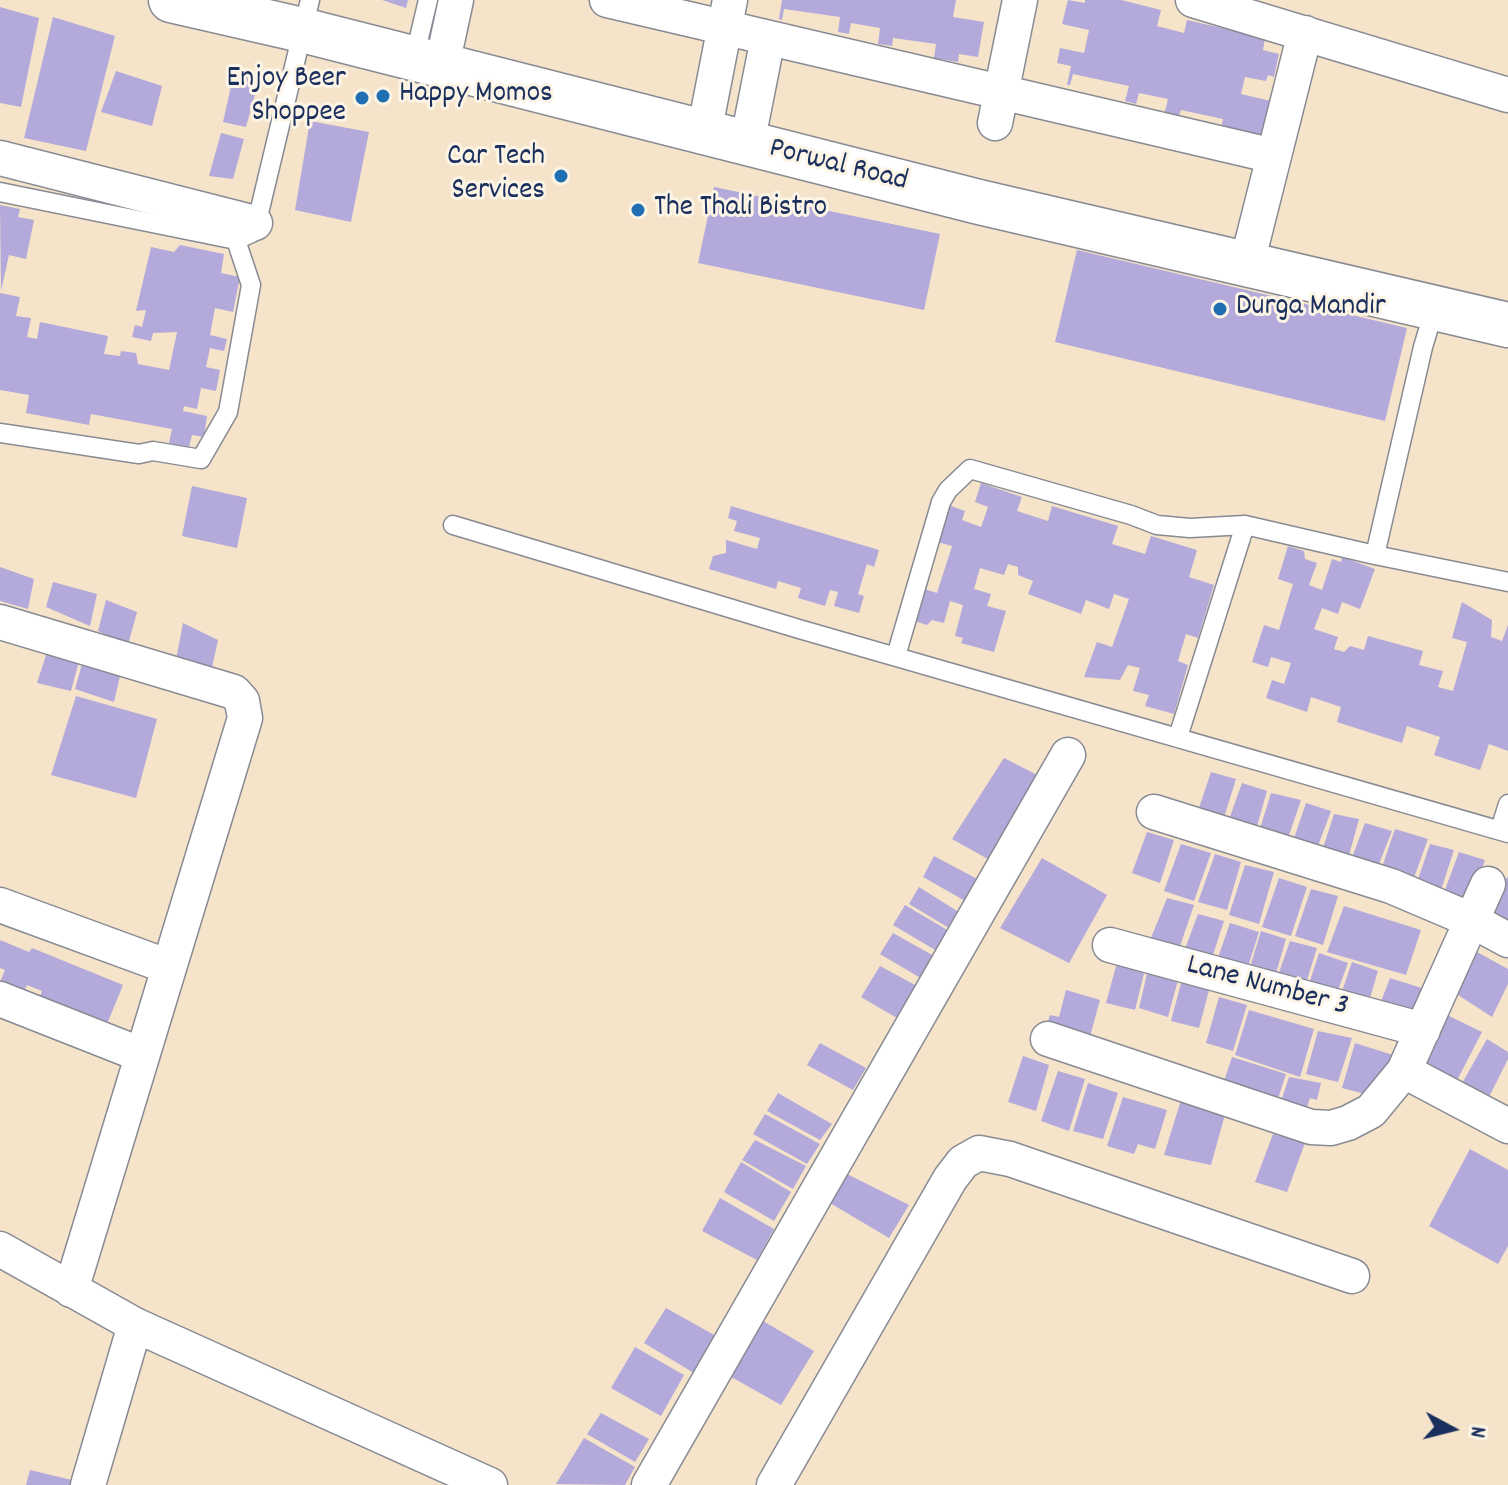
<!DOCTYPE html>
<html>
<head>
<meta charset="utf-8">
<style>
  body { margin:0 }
  #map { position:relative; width:1508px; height:1485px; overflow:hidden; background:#f5e4ca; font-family:Dekko,sans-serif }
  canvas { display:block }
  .north { position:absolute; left:1412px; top:1389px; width:80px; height:80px; -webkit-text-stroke:6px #fcf5e5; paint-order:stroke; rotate:97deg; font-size:22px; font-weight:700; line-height:32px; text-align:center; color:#1b2f5e }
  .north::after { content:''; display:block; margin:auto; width:28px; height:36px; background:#1b2f5e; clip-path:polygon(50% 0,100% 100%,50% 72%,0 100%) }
</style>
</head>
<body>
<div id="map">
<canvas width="1508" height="1485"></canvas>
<div class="north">N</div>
</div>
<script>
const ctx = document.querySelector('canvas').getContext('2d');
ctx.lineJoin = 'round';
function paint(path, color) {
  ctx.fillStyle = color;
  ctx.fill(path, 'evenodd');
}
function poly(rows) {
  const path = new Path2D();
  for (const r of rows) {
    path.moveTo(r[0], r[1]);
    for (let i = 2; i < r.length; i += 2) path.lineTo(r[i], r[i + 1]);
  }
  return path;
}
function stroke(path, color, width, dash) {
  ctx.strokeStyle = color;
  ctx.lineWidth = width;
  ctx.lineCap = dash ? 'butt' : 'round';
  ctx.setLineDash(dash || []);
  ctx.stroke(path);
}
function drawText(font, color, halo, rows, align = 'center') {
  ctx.font = font + ' Dekko,sans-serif';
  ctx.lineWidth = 6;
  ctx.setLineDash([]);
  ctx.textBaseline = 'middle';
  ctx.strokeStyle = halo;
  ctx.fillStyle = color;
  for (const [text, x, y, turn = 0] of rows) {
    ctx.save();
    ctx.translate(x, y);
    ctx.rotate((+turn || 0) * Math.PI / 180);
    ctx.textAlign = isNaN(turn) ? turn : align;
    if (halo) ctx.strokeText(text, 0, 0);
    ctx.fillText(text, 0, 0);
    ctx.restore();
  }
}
paint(poly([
  [382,0,408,0,406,8],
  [782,0,956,0,953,17,984,22,978,57,959,54,958,62,934,58,936,44,893,38,892,46,878,44,880,28,851,23,849,34,838,32,840,17,784,9,782,20,779,19],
  [1068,0,1085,3,1085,0,1121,0,1161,10,1157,26,1184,33,1187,20,1265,38,1263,50,1279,54,1274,77,1268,75,1266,81,1245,77,1241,94,1271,101,1264,135,1245,131,1243,138,1220,133,1223,119,1181,110,1178,119,1164,115,1168,99,1139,93,1136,104,1125,101,1129,86,1073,74,1070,85,1067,85,1071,66,1057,63,1060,48,1084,53,1089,30,1062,24],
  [0,7,39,18,21,107,0,103],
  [53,17,115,36,86,151,24,138],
  [116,71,162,86,152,126,101,112],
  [234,73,259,80,246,127,223,122],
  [310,121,369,132,351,222,295,210],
  [221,133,244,139,233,179,209,176],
  [714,187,940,234,924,310,698,263],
  [0,205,20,209,18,217,34,220,26,259,9,255,1,291],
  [180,245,224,254,221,273,240,277,233,312,215,308,210,335,227,339,224,351,210,348,206,367,220,370,216,391,201,388,197,409,184,406,183,411,207,416,204,437,192,435,189,447,169,443,172,429,91,414,89,425,26,413,29,395,0,390,0,293,20,297,16,316,31,318,27,337,37,339,40,322,108,336,104,354,120,356,121,351,136,353,138,364,169,370,177,332,153,333,151,341,132,337,135,325,142,327,146,310,136,311,151,247,174,252],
  [1077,250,1407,328,1385,421,1055,342],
  [981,483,1022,497,1017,511,1048,521,1052,506,1118,526,1112,544,1145,554,1151,536,1197,550,1189,577,1214,585,1198,638,1186,634,1178,661,1188,665,1174,714,1145,706,1149,695,1133,691,1140,668,1128,665,1120,680,1084,677,1097,642,1112,647,1129,599,1114,594,1109,609,1086,600,1081,614,1028,594,1033,581,1018,575,1018,567,1008,564,1004,575,980,568,974,589,991,594,987,606,1006,611,994,652,961,643,963,638,955,636,963,605,950,601,944,623,932,620,927,625,911,620,921,588,937,593,952,546,937,542,948,505,965,511,962,520,981,527,988,507,975,502],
  [192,486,247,498,237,548,182,536],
  [731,506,879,550,874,567,867,564,858,594,864,596,859,613,834,606,838,592,830,590,825,606,798,598,801,588,778,581,776,589,709,569,713,556,726,553,726,540,757,549,760,538,734,531,737,521,728,518],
  [1288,546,1304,551,1305,559,1317,563,1309,585,1322,590,1332,559,1341,562,1342,557,1375,569,1360,609,1342,602,1338,614,1322,608,1314,629,1338,637,1334,649,1344,652,1350,646,1364,650,1368,636,1423,651,1419,665,1443,671,1438,687,1453,691,1467,642,1452,638,1462,602,1492,620,1491,637,1502,641,1508,625,1508,751,1489,744,1480,770,1434,755,1440,737,1407,726,1402,743,1337,722,1341,707,1311,697,1307,712,1266,698,1272,680,1284,684,1291,663,1271,657,1268,667,1252,662,1264,625,1279,630,1293,584,1278,579],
  [0,567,34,579,28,609,0,601],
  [53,582,97,594,90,626,46,607],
  [106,600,137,612,128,645,98,631],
  [183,623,218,640,211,672,176,660],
  [49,646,81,654,71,691,37,683],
  [85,653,123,663,114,702,75,689],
  [76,696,157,719,136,798,51,775],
  [1004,758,1047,780,995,863,952,839],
  [1211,772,1236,779,1222,824,1196,817],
  [1242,783,1267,791,1255,833,1227,825],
  [1271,793,1301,800,1286,844,1258,835],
  [1306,803,1331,811,1315,854,1291,847],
  [1334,814,1359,819,1348,859,1322,851],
  [1365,823,1392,831,1377,869,1351,860],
  [1395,829,1428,839,1411,886,1380,873],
  [1147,832,1174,840,1160,883,1132,873],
  [1181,844,1211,853,1194,901,1164,891],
  [1430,844,1454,850,1439,896,1415,888],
  [1459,852,1485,860,1469,906,1442,898],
  [1215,854,1241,862,1227,910,1198,902],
  [934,856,979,880,967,902,923,877],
  [1042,858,1107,895,1069,963,1000,928],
  [1245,865,1274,872,1259,924,1229,915],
  [1508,876,1508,926,1486,914],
  [1279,878,1307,887,1291,936,1262,927],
  [919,887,965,916,954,931,909,904],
  [1311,889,1338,896,1323,945,1295,936],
  [1167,898,1194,905,1177,955,1147,948],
  [905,905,954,934,942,954,893,925],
  [1344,906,1421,930,1406,975,1327,952],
  [1198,914,1224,921,1210,964,1182,957],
  [1230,923,1259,932,1245,976,1214,969],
  [1261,931,1286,939,1273,983,1247,977],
  [893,933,943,961,929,983,880,954],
  [0,940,29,952,32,948,123,985,105,1029,36,1008,42,991,27,985,23,993,0,995,0,982,5,970,0,968],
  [1290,941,1317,948,1303,993,1275,984],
  [1477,952,1508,969,1508,984,1492,1017,1455,993],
  [1319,953,1348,963,1334,1001,1306,993],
  [1119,955,1147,961,1135,1010,1106,1003],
  [1150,961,1181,969,1168,1017,1139,1008],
  [1352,962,1378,971,1367,1008,1339,1000],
  [880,966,928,992,909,1025,861,997],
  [1184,972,1212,979,1199,1028,1171,1021],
  [1390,978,1428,990,1416,1025,1377,1012],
  [1066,990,1100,1000,1089,1040,1046,1027,1050,1015,1059,1017],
  [1219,997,1247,1005,1233,1051,1206,1043],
  [1249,1010,1314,1029,1300,1077,1235,1055],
  [1445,1014,1482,1032,1452,1090,1417,1070],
  [1318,1031,1352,1038,1338,1082,1306,1074],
  [1487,1039,1508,1052,1508,1059,1483,1109,1456,1094],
  [820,1043,866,1068,853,1090,807,1065],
  [1355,1043,1393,1055,1376,1097,1342,1088],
  [1023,1056,1049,1065,1036,1111,1008,1102],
  [1232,1057,1286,1074,1274,1111,1220,1093],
  [1058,1071,1085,1079,1069,1131,1041,1121],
  [1289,1077,1321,1083,1317,1100,1310,1098,1304,1117,1278,1110],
  [1088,1083,1118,1093,1103,1139,1073,1131],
  [778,1093,832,1124,820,1140,767,1111],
  [1123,1097,1167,1110,1155,1149,1138,1144,1134,1154,1107,1146],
  [1181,1100,1226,1111,1211,1165,1164,1155],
  [765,1114,820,1144,807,1164,753,1134],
  [1273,1134,1305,1143,1287,1192,1255,1182],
  [755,1140,806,1166,793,1189,742,1160],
  [1470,1149,1508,1170,1508,1246,1498,1264,1429,1226],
  [741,1162,791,1192,774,1221,724,1192],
  [847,1174,909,1205,889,1238,830,1203],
  [720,1198,774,1229,757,1260,702,1231],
  [666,1308,716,1336,694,1373,644,1343],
  [753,1315,814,1351,781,1405,719,1370],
  [635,1347,684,1375,661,1416,611,1388],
  [601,1413,649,1439,635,1462,587,1434],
  [584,1438,635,1467,625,1485,556,1484],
  [30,1470,76,1481,75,1485,26,1485]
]), '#b3a9da');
const service = poly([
  [414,59,428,0],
  [0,192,236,240,252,233,259,213,310,0],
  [1435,307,1423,347,1375,555,1508,582],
  [0,433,139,454,153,451,201,459,228,412,251,285,236,240],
  [453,525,799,629,1508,833],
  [896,656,941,502,948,490,970,469,1131,515,1157,525,1190,528,1245,525,1375,555],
  [1178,737,1245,525],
  [1500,830,1508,804]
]);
const minor = poly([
  [607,0,1274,156],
  [1193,0,1508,95],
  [447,42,456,0],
  [995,123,1020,0],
  [704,133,730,0],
  [747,144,768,38],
  [0,158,255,223],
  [1247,263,1305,33],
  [0,622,234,692,242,701,245,718,71,1290],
  [1154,812,1391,886,1471,920,1508,940],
  [0,905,169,967],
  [1110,945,1423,1030],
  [0,999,142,1055],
  [1048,1039,1311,1127,1331,1128,1348,1123,1371,1111,1404,1071,1488,884],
  [1404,1071,1508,1126],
  [0,1249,135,1325,490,1485],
  [88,1485,135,1325],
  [649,1485,1068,755],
  [774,1485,950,1179,963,1162,979,1153,1010,1159,1352,1276]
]);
const tertiary = poly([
  [171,0,302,30,979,202,1508,325]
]);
stroke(service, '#888a94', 21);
stroke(minor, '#888a94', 37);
stroke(tertiary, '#888a94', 47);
stroke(service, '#fff', 18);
stroke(minor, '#fff', 34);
stroke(tertiary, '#fff', 44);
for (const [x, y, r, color] of [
  [383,96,8,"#1f6fb2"],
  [362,98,8,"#1f6fb2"],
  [561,176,8,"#1f6fb2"],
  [638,210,8,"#1f6fb2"],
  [1220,309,8,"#1f6fb2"]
]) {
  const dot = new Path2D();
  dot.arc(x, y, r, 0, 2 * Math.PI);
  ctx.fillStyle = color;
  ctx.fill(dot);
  stroke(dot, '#fcf5e5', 3);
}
drawText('30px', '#1b2f5e', '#fcf5e5', [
  ["Enjoy Beer",346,81,"right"],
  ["Shoppee",346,115,"right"],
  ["Happy Momos",399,96],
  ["Car Tech",545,159,"right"],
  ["Services",545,193,"right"],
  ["The Thali Bistro",654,210],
  ["Durga Mandir",1236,309]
], 'left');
drawText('30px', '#1b2f5e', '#fcf5e5', [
  ["Porwal Road",838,167,14],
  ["Lane Number 3",1267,988,15]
]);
</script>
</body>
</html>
